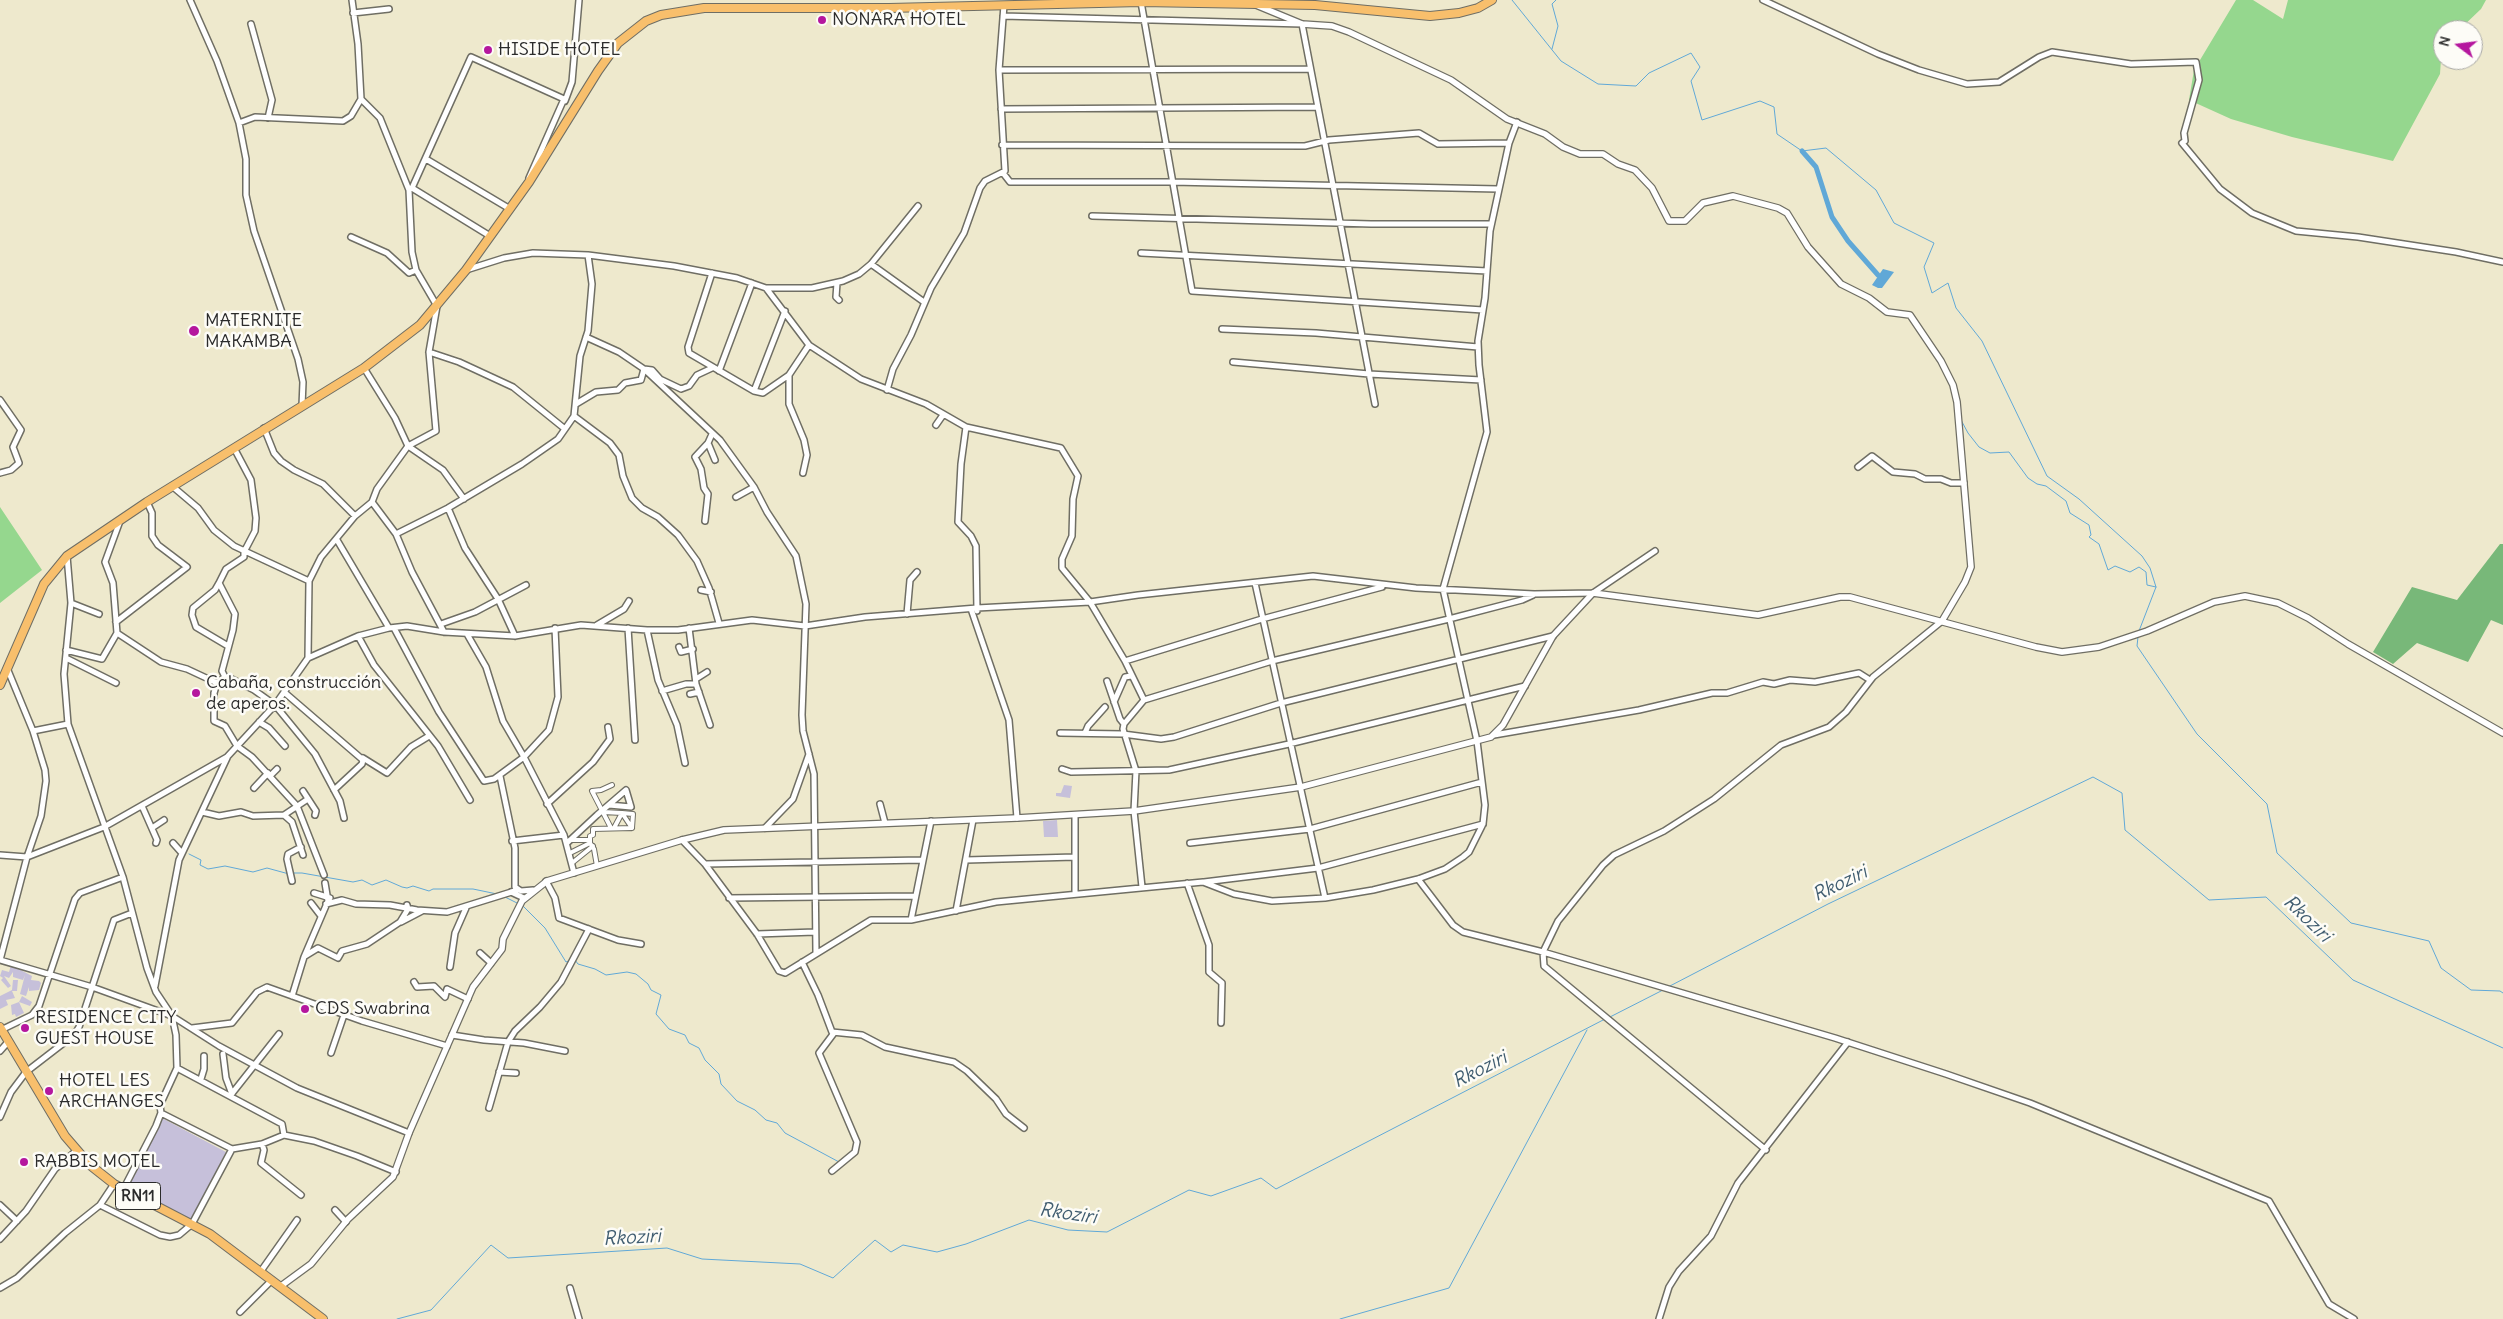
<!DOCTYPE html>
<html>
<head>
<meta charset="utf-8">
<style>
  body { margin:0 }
  #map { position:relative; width:2503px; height:1319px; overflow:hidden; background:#eee9cd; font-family:Delius,sans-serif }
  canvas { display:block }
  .north { position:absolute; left:2433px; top:20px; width:50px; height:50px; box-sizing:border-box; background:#fdfcf7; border:1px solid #a9a8a5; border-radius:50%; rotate:285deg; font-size:14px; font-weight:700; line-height:20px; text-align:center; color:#2b2b2b }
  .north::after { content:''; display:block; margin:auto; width:18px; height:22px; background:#b5179e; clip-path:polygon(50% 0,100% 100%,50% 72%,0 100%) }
</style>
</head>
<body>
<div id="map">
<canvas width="2503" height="1319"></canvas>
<div class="north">N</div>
</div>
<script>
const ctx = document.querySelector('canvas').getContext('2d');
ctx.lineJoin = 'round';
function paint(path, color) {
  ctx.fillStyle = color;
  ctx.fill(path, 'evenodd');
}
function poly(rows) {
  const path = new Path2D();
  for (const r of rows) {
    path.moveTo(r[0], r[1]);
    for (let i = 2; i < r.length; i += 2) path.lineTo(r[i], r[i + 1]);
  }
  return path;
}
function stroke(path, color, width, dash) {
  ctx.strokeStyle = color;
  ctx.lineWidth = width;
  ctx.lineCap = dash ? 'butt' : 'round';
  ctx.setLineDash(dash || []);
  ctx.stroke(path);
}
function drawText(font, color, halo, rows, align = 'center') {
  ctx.font = font + ' Delius,sans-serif';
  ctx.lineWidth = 5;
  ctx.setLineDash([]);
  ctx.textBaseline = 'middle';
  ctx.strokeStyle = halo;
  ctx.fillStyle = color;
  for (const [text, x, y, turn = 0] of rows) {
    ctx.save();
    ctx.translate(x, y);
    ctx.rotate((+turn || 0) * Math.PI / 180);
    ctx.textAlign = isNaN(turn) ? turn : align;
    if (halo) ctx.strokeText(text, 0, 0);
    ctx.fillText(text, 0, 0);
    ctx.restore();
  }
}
paint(poly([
  [1064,785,1072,786,1070,798,1056,796,1056,793,1061,793],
  [1057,820,1058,837,1044,837,1043,821],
  [11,965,32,976,31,980,39,981,41,983,39,990,29,991,29,987,26,996,20,994,25,975,23,980,13,977,13,972,9,978,4,976,11,986,8,988,1,980,3,978,0,976,2,970,9,972],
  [13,980,18,980,17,991,12,991,15,998,6,1000,8,1005,0,1009,0,996,12,990],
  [22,996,32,1002,30,1006,19,1002,24,1013,16,1017,15,1014,12,1015,11,1005,19,1002],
  [162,1118,226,1152,191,1222,126,1189]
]), '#c6c0da');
paint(poly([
  [2236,0,2253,0,2283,19,2288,0,2486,0,2481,9,2459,30,2443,30,2440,74,2393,161,2292,137,2231,119,2189,100,2194,70],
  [0,507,42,570,0,603]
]), '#95d78e');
paint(poly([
  [2500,544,2503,544,2503,625,2491,620,2468,662,2417,643,2393,664,2373,652,2412,587,2457,600]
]), '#78b879');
paint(poly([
  [1883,269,1894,272,1882,288,1878,288,1872,285]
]), '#60a8d7');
stroke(poly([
  [1512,0,1561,61,1598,84,1636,86,1649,73,1691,53,1700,67,1691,81,1702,120,1760,101,1774,107,1777,134,1802,151,1826,148,1876,190,1894,223,1934,243,1924,267,1932,293,1948,283,1956,308,1982,341,2047,476,2079,499,2142,556,2150,568,2156,587,2139,631],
  [1552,49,1558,26,1552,4,1556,0],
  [1961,420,1968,433,1979,447,1990,453,2009,452,2028,478,2037,484,2046,486,2066,501,2070,513,2089,525,2091,535,2089,537,2099,544,2108,570,2115,566,2130,572,2139,567,2146,572,2147,585,2156,587],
  [2138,637,2137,646,2197,734,2267,804,2277,853,2351,923,2429,941,2441,968,2471,990,2500,991,2503,993],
  [189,854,201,860,200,865,208,869,225,866,253,872,267,868,289,874],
  [293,873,302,873,353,882,362,880,372,885,386,880,402,887,407,888,413,886,429,891,433,889,473,889,497,894],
  [505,897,519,904],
  [523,906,545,928,566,962,571,960],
  [575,960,578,964,595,969,606,975,627,972,636,974,648,984,651,990,661,995,656,1014,669,1029,685,1035,689,1043,699,1048,705,1060,719,1074,721,1084,737,1101,755,1110,766,1120,777,1123,785,1133,839,1162],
  [1668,987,1828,904,2093,777,2122,793,2125,830,2209,900,2266,897,2353,980,2503,1048],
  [1608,1018,1663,990],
  [397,1319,431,1310,491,1245,508,1258,667,1248,702,1259,800,1264,833,1278,875,1240,891,1252,903,1245,937,1252,966,1244,1029,1220,1068,1230,1107,1232,1189,1190,1211,1196,1261,1178,1276,1189,1605,1019],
  [1340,1319,1449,1288,1587,1030]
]), '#60a8d7', 1);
stroke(poly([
  [1802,151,1816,167,1832,217,1848,241,1878,275]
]), '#60a8d7', 5);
const pedestrian = poly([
  [603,812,622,813,614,828],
  [611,828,592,791,601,790,612,785],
  [570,840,590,840],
  [570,853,590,843],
  [572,863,593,846],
  [597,866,594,849,590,843,590,836,593,835,593,829,632,828,633,814,622,813,632,828]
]);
const minor = poly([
  [190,0,217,61,239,123,246,159,246,195,254,231,298,359,303,382,302,406],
  [1763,0,1878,54,1919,70,1967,84,1999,82,2039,57,2052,52,2131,64,2196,62,2199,80,2184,133,2185,141,2182,143,2220,189,2252,213,2296,231,2358,237,2456,252,2503,262],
  [1141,2,1192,291,1483,310],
  [1004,5,999,70,1310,69],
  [353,13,389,9],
  [1003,16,1302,24,1375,404],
  [251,24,272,100,268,118],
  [565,101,572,82,579,0],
  [1001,109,1317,107],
  [239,123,255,117,343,121,351,116,361,99],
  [1002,145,1305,146,1329,140,1419,133,1438,144,1509,143],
  [426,159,510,209],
  [1003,173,1010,182,1172,182,1498,189],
  [412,188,490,236],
  [409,190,412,188,471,57,564,99,529,178],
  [1092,216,1371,224,1491,224],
  [351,237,387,253,409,273,416,270],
  [1141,253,1487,271],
  [871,264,924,302],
  [466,270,504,258,533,253,588,255,674,266,737,278,766,288,809,345,861,379,926,404,966,427,1061,448,1078,476,1073,499,1072,536,1062,559,1062,568,1090,602,1125,661,1144,700],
  [712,273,688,347,689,353,754,391,763,393,789,375,809,345],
  [837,283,836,297,839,300],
  [766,288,812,288,843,281,859,274,871,264,918,206],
  [1222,329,1316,333,1478,347],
  [586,337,619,352,644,369,720,440,754,487,767,512,796,556,806,604,802,715,803,731,814,774,816,953],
  [429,352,459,362,513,387,565,429],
  [1233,362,1369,374,1481,380],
  [364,368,395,418,408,446,443,470,464,499],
  [719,371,752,283],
  [789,375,789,404,804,440,807,455,803,473],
  [887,390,893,369,911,335,931,288,964,233,980,188,985,181,1005,171,999,70],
  [754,391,785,311],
  [0,400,21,430,13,447,19,463,11,470,0,473],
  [576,404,596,392,618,390,625,383,641,380,644,369,652,370,660,379,681,389,689,386,697,375,712,368],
  [574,416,610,443,619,455,623,476,632,498,642,508,658,517,678,535,697,561,709,588,719,623],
  [936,425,943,415],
  [966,427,961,464,958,522,971,536,976,546,977,611],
  [264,428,274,453,281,461,294,470,323,484,355,516],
  [712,434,708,443,715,460],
  [1858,467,1872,456,1893,472,1915,474,1925,479,1941,479,1951,483,1964,483],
  [172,486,198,508,214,530,234,546,309,581],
  [736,497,754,487],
  [372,502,396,534,412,572,444,632],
  [448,508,465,548,498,599,515,636],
  [120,521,105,562,113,583,117,633,161,662,187,669,217,683],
  [705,521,708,494,704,488,701,469,695,457,708,443],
  [396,534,448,508,522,464,558,439,565,429,574,416,580,356,588,331,592,284,588,255],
  [337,540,389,628],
  [67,556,71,603,64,674,68,724,123,877,147,968,156,992,172,1016,176,1035,177,1068,160,1105,161,1113,156,1126,124,1188],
  [219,583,215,590,193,608,192,615,196,627,228,646],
  [1255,583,1325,898],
  [701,590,711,592],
  [71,603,99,614],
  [971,609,1009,720,1017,818],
  [907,614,910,580,917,572],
  [116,622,187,567,158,545,152,536,152,513,147,502],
  [441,624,475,612,526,585],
  [597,625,624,609,629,601],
  [394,628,439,712,484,781,494,779,524,757,549,730,558,697,555,628],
  [628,628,635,740],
  [689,628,696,684,710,725],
  [647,630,658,680,677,725,685,763],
  [467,634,486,667,503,721,524,757,564,835,574,873],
  [358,636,374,665,438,746,470,800],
  [679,647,681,652,693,649],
  [66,650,102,659,117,633],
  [66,658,116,683],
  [308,658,358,636,389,628,407,626,444,632,515,636,581,625,647,630,678,630,752,620,805,626,865,617,977,608,1090,602,1138,595,1313,576,1416,588,1534,594,1593,593,1655,551],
  [1125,661,1262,619,1382,587],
  [7,668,33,731,45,770,46,781,41,816,27,857,0,960,92,987,172,1016,219,1046,297,1088,409,1133],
  [225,677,222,671,233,630,235,614,219,583,226,569,244,557,244,552,255,531,256,518,251,480,234,448],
  [696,679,707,672],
  [1107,681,1120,719,1124,724],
  [662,691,686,684,696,684],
  [284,692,363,760,362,764,334,790],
  [690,694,699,692],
  [1114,702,1125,677,1131,676],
  [259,722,269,728,285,746],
  [33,731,68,724],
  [1060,733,1123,734,1161,739,1174,737,1281,703,1553,636],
  [1085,733,1088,726,1105,707],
  [1494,735,1639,710,1712,693,1727,693,1763,682,1774,684,1790,680,1815,682,1859,673,1870,680],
  [363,758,387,773,411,747,429,736],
  [1062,769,1071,772,1169,770,1289,744,1525,686],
  [270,776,277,769],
  [500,776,515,848,515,887,521,891,533,890],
  [254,788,268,773],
  [303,791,316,811,315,815],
  [547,804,593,762,610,739,608,727],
  [880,804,885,823],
  [142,806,157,840,156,843],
  [202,812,219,816,241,812,253,816,284,815,308,799],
  [284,815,292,822,303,855],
  [1075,815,1075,894],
  [152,828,164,820],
  [765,828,793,799,809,754],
  [682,840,705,864,757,934,779,971,785,973,871,920,911,920,996,902,1203,882,1234,894,1272,901,1325,898,1373,890,1418,879,1445,869,1463,857,1469,852,1483,824,1485,805,1477,741,1443,589,1487,432,1479,365,1478,341,1485,298,1490,231,1509,143,1517,122],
  [512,841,564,835],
  [173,843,181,852],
  [567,843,597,815,626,790,631,807,609,805],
  [1190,843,1310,829,1482,782],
  [0,855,27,857,104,827,227,757,275,705,308,658,309,581,321,557,355,516,372,502,377,489,408,446,436,431,429,352,437,306,416,270,412,252,409,190,380,118,361,99,358,44,352,0],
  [966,860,1075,857],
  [705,864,922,860],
  [324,875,297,806,252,757,237,746,225,726,214,721,214,693,217,683,225,677,228,677,254,690,275,705,315,754,340,801,344,818],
  [1418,879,1453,925,1463,932,1543,952,1835,1038,1946,1074,2030,1103,2269,1201,2329,1304,2354,1319],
  [292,881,287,859,288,854,301,847],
  [546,881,555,898,559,918,618,940,641,944],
  [1204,882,1318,868,1483,824],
  [1187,883,1209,945,1209,972,1222,983,1221,1023],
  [1142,887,1134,811,1136,771,1123,729,1124,724,1144,700,1272,661,1449,619,1522,600,1533,595],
  [511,892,524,898],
  [314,893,330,898],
  [729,898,914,896],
  [311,903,321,916],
  [326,904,342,900,356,904,390,905,417,910,447,912,518,890],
  [956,911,973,820],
  [911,920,931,821],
  [401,922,422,911],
  [757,934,815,932],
  [480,953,491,963],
  [305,956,318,948,338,958,342,951,367,944,400,922,408,909,407,905],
  [802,962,818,995,832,1032,862,1035,885,1047,954,1062,967,1071,996,1099,1006,1114,1024,1128],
  [450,967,455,933,466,908],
  [414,982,417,987,434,986,445,997,447,989,468,999],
  [155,986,179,860,227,758],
  [292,996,304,957,328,901,325,883],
  [192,1028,232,1023,257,992,267,987,362,1021,447,1046],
  [1,1030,32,1015,39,1006,75,899,80,893,123,877],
  [452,1035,484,1040,524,1043,565,1051],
  [0,1051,8,1042],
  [331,1053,344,1015],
  [223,1054,226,1078,232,1094],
  [177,1068,282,1124,284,1135,314,1141,357,1156,396,1172],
  [499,1072,516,1073],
  [201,1079,204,1069,204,1056],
  [230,1096,279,1034],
  [489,1108,508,1042,515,1031,540,1007,561,982,589,929],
  [0,1117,11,1092,26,1072,74,1035,79,1027,114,920,132,913],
  [262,1144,264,1150,261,1163,301,1195],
  [232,1149,262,1144,284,1135],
  [1766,1150,1544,966,1543,952,1558,921,1603,865,1614,855,1664,831,1714,799,1781,745,1829,727,1846,712,1873,677,1942,621],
  [832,1171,855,1152,857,1142,819,1053,834,1033],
  [0,1205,17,1221],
  [100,1205,160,1235,170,1237,179,1235,192,1224,232,1149,161,1113],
  [335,1210,346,1222],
  [0,1239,26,1211,55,1169,76,1151],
  [261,1271,297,1220],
  [0,1288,17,1278,65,1233,100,1205,114,1184],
  [570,1288,579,1319],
  [240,1312,272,1280],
  [1659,1319,1669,1287,1679,1271,1711,1236,1738,1183,1848,1042]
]);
const tertiary = poly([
  [1256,5,1302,24,1332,26,1349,32,1451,80,1507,119,1545,134,1563,147,1580,154,1603,154,1618,164,1635,170,1652,188,1669,221,1685,221,1703,203,1733,196,1778,208,1787,213,1808,247,1841,284,1869,298,1887,312,1910,315,1941,361,1953,385,1957,402,1971,567,1965,582,1942,621],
  [281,1286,311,1264,348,1219,393,1177,409,1133,473,987,502,949,503,939,522,901,547,881,682,840,724,830,1017,818,1134,811,1301,787,1491,737,1503,725,1553,636,1593,593,1758,615,1840,597,1850,597,2036,647,2062,652,2099,647,2147,631,2214,602,2245,596,2278,603,2308,618,2348,644,2503,733]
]);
const primary = poly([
  [0,685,44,584,67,556,147,502,364,368,420,325,466,270,529,182,598,71,618,43,646,21,661,15,704,8,889,8,1141,2,1315,5,1430,16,1459,13,1478,8,1492,0],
  [0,1027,65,1136,90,1165,114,1184,210,1234,323,1319]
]);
stroke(pedestrian, '#6f6e64', 6);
stroke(minor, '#6f6e64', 8);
stroke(tertiary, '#6f6e64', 8);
stroke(primary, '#6f6e64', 10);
stroke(pedestrian, '#fff', 4);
stroke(minor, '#fff', 5);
stroke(tertiary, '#fff', 5.5);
stroke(primary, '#f8bf6c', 8);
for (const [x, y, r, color] of [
  [822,20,5,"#b5179e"],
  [488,50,5,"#b5179e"],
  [194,331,6,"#b5179e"],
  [196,693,5,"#b5179e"],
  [305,1009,5,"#b5179e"],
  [25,1028,5,"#b5179e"],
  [49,1091,5,"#b5179e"],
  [24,1162,5,"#b5179e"]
]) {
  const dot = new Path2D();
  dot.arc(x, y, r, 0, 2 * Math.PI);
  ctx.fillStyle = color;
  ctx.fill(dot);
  stroke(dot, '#fdfcf7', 2);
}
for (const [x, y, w] of [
  [138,1196,45]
]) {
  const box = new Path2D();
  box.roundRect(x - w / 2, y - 13.5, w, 27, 4);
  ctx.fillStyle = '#fdfcf7';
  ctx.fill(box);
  stroke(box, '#2b2b2b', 1);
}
drawText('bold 16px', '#2b2b2b', null, [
  ["RN11",138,1196]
]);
drawText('18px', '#2b2b2b', '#fdfcf7', [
  ["NONARA HOTEL",832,20],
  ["HISIDE HOTEL",498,50],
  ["MATERNITE",205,321],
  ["MAKAMBA",205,342],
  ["Cabaña, construcción",206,683],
  ["de aperos.",206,704],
  ["CDS Swabrina",315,1009],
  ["RESIDENCE CITY",35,1018],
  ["GUEST HOUSE",35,1039],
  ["HOTEL LES",59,1081],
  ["ARCHANGES",59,1102],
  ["RABBIS MOTEL",34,1162]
], 'left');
drawText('italic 19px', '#405d70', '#fdfcf7', [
  ["Rkoziri",1840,884,-26],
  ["Rkoziri",2307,919,44],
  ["Rkoziri",1480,1070,-27],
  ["Rkoziri",1068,1214,8],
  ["Rkoziri",632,1238,-3]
]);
</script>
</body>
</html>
